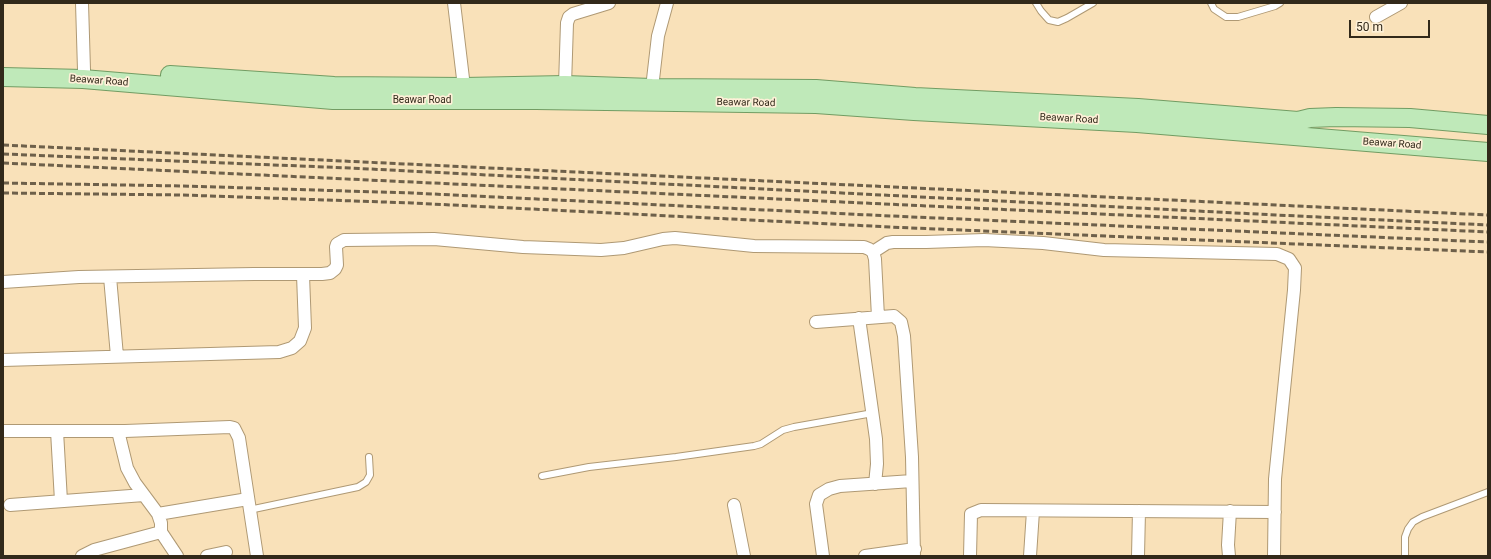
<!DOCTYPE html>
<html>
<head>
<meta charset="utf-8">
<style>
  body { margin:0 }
  #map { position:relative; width:1491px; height:559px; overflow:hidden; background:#f9e1b9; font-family:Roboto,sans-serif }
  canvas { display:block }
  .frame { position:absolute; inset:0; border:4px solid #32291a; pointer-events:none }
  .scale { position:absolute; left:1349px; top:20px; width:81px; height:18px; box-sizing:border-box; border:2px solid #32291a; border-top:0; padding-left:5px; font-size:12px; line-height:14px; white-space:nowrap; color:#32291a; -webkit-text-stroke:3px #fef0d8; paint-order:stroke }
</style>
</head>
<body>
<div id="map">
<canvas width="1491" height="559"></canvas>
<div class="frame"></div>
<div class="scale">50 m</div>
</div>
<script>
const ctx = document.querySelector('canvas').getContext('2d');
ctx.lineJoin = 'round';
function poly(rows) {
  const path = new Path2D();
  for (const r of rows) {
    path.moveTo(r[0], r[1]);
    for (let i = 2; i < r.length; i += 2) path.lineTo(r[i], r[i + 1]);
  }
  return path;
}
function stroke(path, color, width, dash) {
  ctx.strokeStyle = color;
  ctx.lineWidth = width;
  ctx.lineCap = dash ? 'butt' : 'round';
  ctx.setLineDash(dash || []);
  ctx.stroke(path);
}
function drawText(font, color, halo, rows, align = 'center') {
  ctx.font = font + ' Roboto,sans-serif';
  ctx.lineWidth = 3.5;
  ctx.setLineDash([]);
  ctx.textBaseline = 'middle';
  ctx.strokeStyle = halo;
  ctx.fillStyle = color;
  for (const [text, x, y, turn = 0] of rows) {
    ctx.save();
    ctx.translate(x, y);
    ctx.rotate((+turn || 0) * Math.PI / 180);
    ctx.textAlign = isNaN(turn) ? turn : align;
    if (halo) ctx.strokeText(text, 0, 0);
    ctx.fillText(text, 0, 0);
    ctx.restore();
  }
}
const lane = poly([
  [1036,3,1041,11,1049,20,1058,22,1067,18,1093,3],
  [1211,3,1214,9,1226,17,1238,17,1275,6,1280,3],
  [542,476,589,467,676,457,754,446,761,444,783,430,794,427,873,413],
  [249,510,358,487,366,482,370,475,369,457],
  [1405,556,1405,537,1408,529,1413,522,1422,517,1488,492]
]);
const street = poly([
  [82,3,84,70,83,79],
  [454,3,464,87],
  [1376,17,1401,3],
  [565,85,567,23,569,17,573,14,609,3],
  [652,88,658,36,667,3],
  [873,252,887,243,893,242,926,242,984,240,1043,243,1104,250,1277,254,1289,259,1295,268,1294,290,1275,479,1274,556],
  [110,277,117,356],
  [3,282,79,277,254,274,322,274,330,273,335,269,337,265,336,247,337,244,344,240,434,239,523,247,601,250,624,248,663,239,675,238,754,246,864,247,869,249,873,252,875,259,878,317],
  [859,318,876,439,877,464,875,484],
  [816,322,894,316,901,322,904,336,912,457,914,556],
  [3,360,279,352,292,348,300,341,305,328,303,275],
  [3,431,125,431,230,427,234,428,239,438,257,556],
  [57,431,61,501],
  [118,431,127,468,135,483,158,514,161,523,161,532,177,556],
  [10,505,144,495],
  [734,505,744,556],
  [158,514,248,499],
  [82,556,94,550,161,532],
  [207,556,226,552],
  [823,556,816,504,819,495,829,489,840,486,912,481],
  [865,556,915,549],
  [970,556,971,514,981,510,1275,512],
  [1030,556,1033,511],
  [1138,556,1139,511],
  [1229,556,1228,545,1230,511]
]);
const primary = poly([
  [170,75,334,86,464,87,565,85,652,88,816,89,915,97,1138,108,1298,121,1310,118,1336,117,1410,118,1488,125],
  [3,77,83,79,333,100,536,100,816,104,914,111,1137,123,1488,152]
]);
stroke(lane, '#af9974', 8);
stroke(street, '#af9974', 14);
stroke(primary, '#729c63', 20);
stroke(lane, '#fff', 6);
stroke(street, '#fff', 12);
stroke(primary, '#bfe9b9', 18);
stroke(poly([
  [3,145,1488,215],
  [3,154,350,168,1276,215,1488,225],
  [3,163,1488,232],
  [3,183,183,186,412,193,891,216,1488,242],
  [3,193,183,195,412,203,890,227,1488,252]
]), '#6e604a', 3, [6, 3]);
drawText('10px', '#32291a', '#fef0d8', [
  ["Beawar Road",99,81,4],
  ["Beawar Road",422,100],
  ["Beawar Road",746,103,1],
  ["Beawar Road",1069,119,3],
  ["Beawar Road",1392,144,4]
]);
</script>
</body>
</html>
